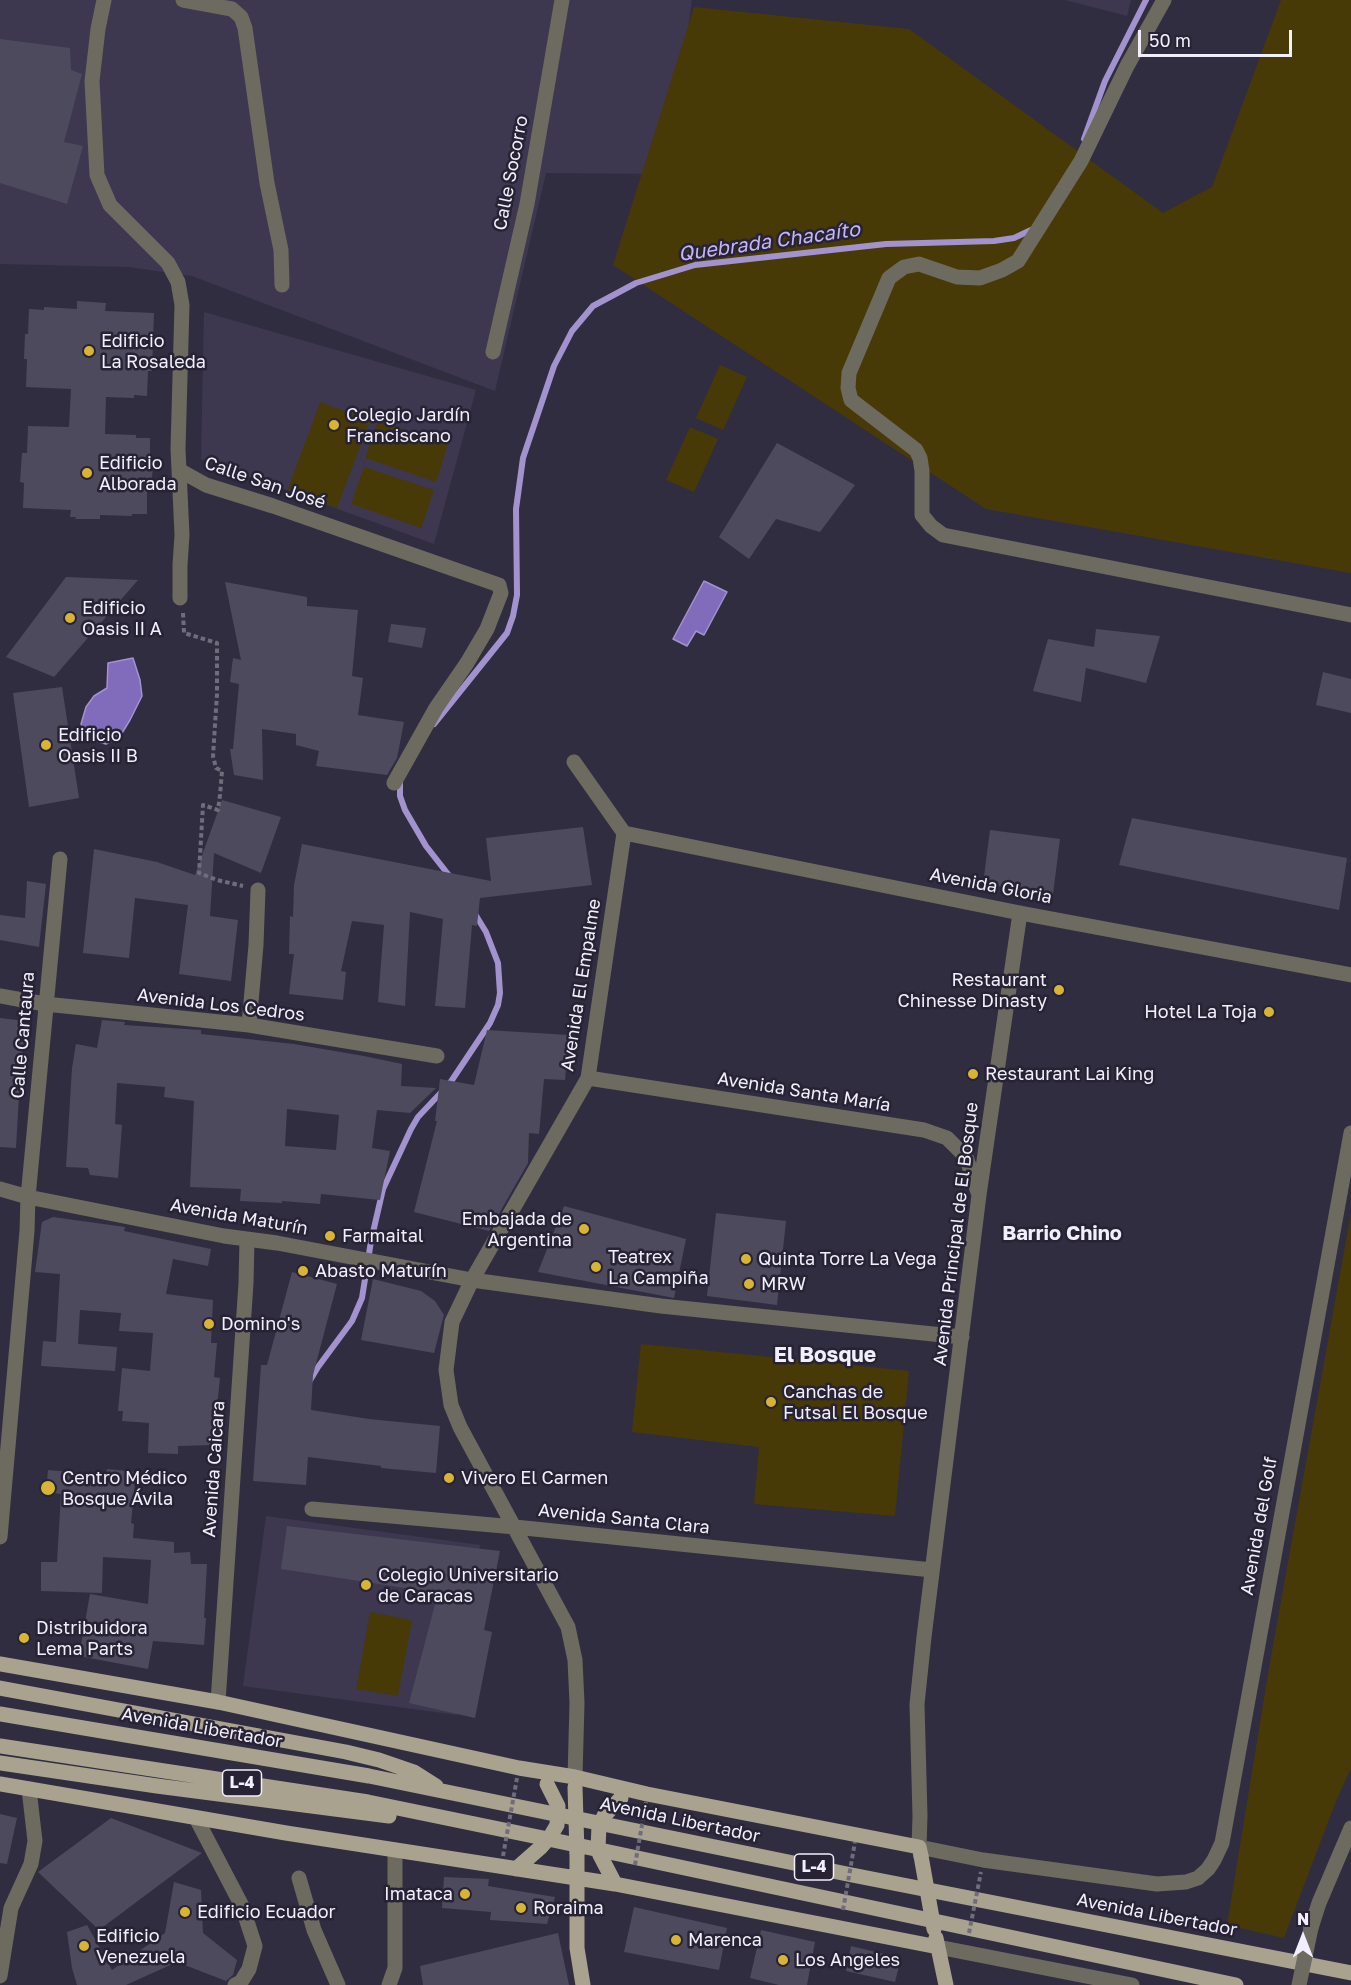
<!DOCTYPE html>
<html>
<head>
<meta charset="utf-8">
<style>
  body { margin:0 }
  #map { position:relative; width:1351px; height:1985px; overflow:hidden; background:#312d40; font-family:"Golos Text",sans-serif }
  canvas { display:block }
  .north { position:absolute; left:1273px; top:1907px; width:60px; height:60px; -webkit-text-stroke:4px #272335; paint-order:stroke; rotate:0deg; font-size:16px; font-weight:700; line-height:24px; text-align:center; color:#f1effb }
  .north::after { content:''; display:block; margin:auto; width:21px; height:27px; background:#f1effb; clip-path:polygon(50% 0,100% 100%,50% 72%,0 100%) }
  .scale { position:absolute; left:1138px; top:30px; width:154px; height:27px; box-sizing:border-box; border:3px solid #f1effb; border-top:0; padding-left:8px; font-size:18px; line-height:21px; white-space:nowrap; color:#f1effb; -webkit-text-stroke:4px #272335; paint-order:stroke }
</style>
</head>
<body>
<div id="map">
<canvas width="1351" height="1985"></canvas>
<div class="north">N</div>
<div class="scale">50 m</div>
</div>
<script>
const ctx = document.querySelector('canvas').getContext('2d');
ctx.lineJoin = 'round';
function paint(path, color) {
  ctx.fillStyle = color;
  ctx.fill(path, 'evenodd');
}
function poly(rows) {
  const path = new Path2D();
  for (const r of rows) {
    path.moveTo(r[0], r[1]);
    for (let i = 2; i < r.length; i += 2) path.lineTo(r[i], r[i + 1]);
  }
  return path;
}
function stroke(path, color, width, dash) {
  ctx.strokeStyle = color;
  ctx.lineWidth = width;
  ctx.lineCap = dash ? 'butt' : 'round';
  ctx.setLineDash(dash || []);
  ctx.stroke(path);
}
function drawText(font, color, halo, rows, align = 'center') {
  ctx.font = font + ' "Golos Text",sans-serif';
  ctx.lineWidth = 5;
  ctx.setLineDash([]);
  ctx.textBaseline = 'middle';
  ctx.strokeStyle = halo;
  ctx.fillStyle = color;
  for (const [text, x, y, turn = 0] of rows) {
    ctx.save();
    ctx.translate(x, y);
    ctx.rotate((+turn || 0) * Math.PI / 180);
    ctx.textAlign = isNaN(turn) ? turn : align;
    if (halo) ctx.strokeText(text, 0, 0);
    ctx.fillText(text, 0, 0);
    ctx.restore();
  }
}
paint(poly([
  [0,0,692,0,667,174,546,173,495,391,192,276,128,267,0,264],
  [1065,0,1131,0,1127,16],
  [204,312,476,390,434,544,201,459],
  [266,1516,480,1545,457,1715,243,1686]
]), '#3d3850');
paint(poly([
  [1281,0,1351,0,1351,573,986,509,613,265,694,7,909,29,1163,213,1212,187],
  [720,365,747,377,723,430,696,418],
  [320,402,370,420,337,508,288,489],
  [378,421,448,444,436,482,365,458],
  [690,427,718,439,694,492,666,480],
  [364,467,434,490,421,528,351,504],
  [1351,1213,1351,1768,1336,1801,1284,1938,1227,1925,1269,1668],
  [641,1344,909,1371,895,1516,754,1504,759,1447,632,1432],
  [370,1612,412,1620,398,1696,356,1689]
]), '#483a06');
const water = poly([
  [704,581,727,592,704,635,696,631,687,646,673,639,704,581],
  [133,658,140,680,142,696,130,720,119,738,106,744,88,739,81,724,86,707,94,696,107,688,108,663,133,658]
]);
paint(water, '#806cbb');
stroke(water, '#a293ce', 1.5);
stroke(poly([
  [1084,139,1105,81,1146,0],
  [434,724,507,633,513,616,517,595,516,509,523,458,554,366,572,331,593,306,636,283,695,265,886,244,994,241,1014,238,1031,230],
  [400,780,400,796,405,810,426,846,451,878],
  [309,1382,318,1367,352,1321,362,1298,371,1241,383,1189,411,1129,418,1117,450,1083,490,1023,498,1005,500,993,498,963,486,932,475,914]
]), '#a293ce', 6);
paint(poly([
  [0,39,70,48,71,70,82,74,64,142,83,146,67,204,0,183],
  [77,301,106,303,105,311,154,313,152,371,148,371,147,396,134,395,134,398,106,397,105,434,136,435,136,438,150,438,150,464,153,464,151,490,147,490,147,514,132,514,132,516,100,515,100,519,75,519,76,517,70,517,71,510,23,508,24,483,20,482,22,453,27,453,28,426,69,427,71,389,26,387,27,359,24,359,25,334,28,334,29,309,44,310,44,307,77,309],
  [777,443,855,485,820,532,776,519,749,559,719,537],
  [66,577,138,580,54,677,6,657],
  [225,582,307,597,307,606,358,610,352,676,363,678,358,715,404,722,397,758,387,775,316,766,319,751,296,745,296,734,262,729,263,780,234,775,230,749,233,749,239,684,230,682,233,658,241,660],
  [391,624,426,628,422,648,388,642],
  [1096,629,1160,636,1146,683,1086,668,1081,702,1033,691,1048,639,1094,647],
  [1323,672,1351,679,1351,713,1316,705],
  [62,687,79,798,29,807,13,693],
  [222,800,281,817,261,873,214,853,210,916,238,920,231,981,179,974,188,905,135,898,129,958,83,953,94,849,157,862,195,875],
  [1132,818,1347,858,1339,910,1119,865],
  [583,827,592,885,480,898,477,926,472,925,465,1008,435,1006,443,919,410,912,405,1006,378,1002,384,925,352,921,341,971,346,972,343,1000,289,994,294,954,289,954,290,916,293,917,294,885,302,844,491,881,486,838],
  [990,830,1060,839,1053,894,983,884],
  [27,881,46,884,39,947,0,940,0,915,25,918],
  [0,1018,26,1021,20,1077,16,1148,0,1147],
  [102,1020,125,1022,124,1025,201,1030,201,1034,294,1044,364,1056,402,1064,401,1086,436,1088,410,1113,377,1110,372,1148,390,1151,380,1200,321,1194,320,1204,282,1201,282,1203,240,1201,241,1189,190,1187,194,1101,164,1097,165,1087,117,1083,115,1124,122,1125,118,1178,90,1175,88,1168,66,1167,72,1068,76,1044,97,1048],
  [287,1109,339,1115,336,1150,285,1146],
  [487,1030,569,1035,565,1080,544,1079,539,1134,529,1133,528,1163,489,1231,414,1212,437,1121,435,1121,440,1079,474,1085],
  [564,1206,686,1239,674,1298,538,1272],
  [716,1213,786,1221,777,1305,707,1296],
  [53,1217,125,1227,124,1231,211,1249,208,1266,173,1259,166,1294,213,1300,211,1343,217,1343,214,1377,220,1378,216,1416,214,1416,213,1445,178,1446,178,1454,148,1453,149,1423,122,1421,123,1411,118,1411,122,1368,150,1371,153,1333,119,1331,121,1313,80,1310,78,1344,117,1347,115,1371,41,1366,43,1341,56,1342,60,1274,35,1272,42,1222],
  [292,1272,337,1284,313,1375,311,1410,369,1419,440,1426,436,1473,381,1468,381,1466,308,1457,306,1485,253,1481,261,1365,267,1365],
  [373,1279,421,1291,435,1301,444,1315,434,1353,361,1340],
  [107,1469,136,1472,131,1523,134,1524,133,1538,174,1542,174,1553,190,1552,191,1564,207,1564,204,1618,206,1618,204,1645,153,1641,148,1669,79,1656,90,1594,148,1604,151,1560,103,1557,102,1593,41,1591,41,1562,57,1562,61,1494,46,1492,48,1470,106,1475],
  [287,1526,500,1551,484,1630,492,1632,475,1718,409,1703,438,1593,281,1569],
  [0,1814,17,1818,7,1864,0,1863],
  [111,1818,202,1853,99,1930,38,1872],
  [444,1877,489,1879,488,1886,555,1897,547,1924,490,1920,491,1912,442,1908],
  [174,1882,201,1890,203,1933,237,1960,233,1975,226,1981,177,1962,126,1985,77,1985,72,1968,67,1932,87,1925,112,1970,165,1933],
  [634,1907,727,1928,719,1970,624,1952],
  [761,1930,815,1942,807,1985,779,1985,750,1978],
  [558,1933,569,1985,423,1985,420,1966],
  [851,1946,901,1958,895,1982,846,1971]
]), '#4e4a5e');
stroke(poly([
  [183,613,184,633,217,643,217,694,213,756,216,768,222,771,220,795,218,810,203,805,199,873,217,880,243,886]
]), '#6f6c7c', 4, [4.5, 3]);
stroke(poly([
  [104,0,98,29,92,81,97,175,110,205,168,263,178,282,182,305,178,449,179,470,206,485,273,506,499,585,501,593,487,629,467,663,436,708,394,783],
  [183,0,232,9,241,17,245,28,267,183,281,250,282,285],
  [1164,0,1127,66,1081,161,1018,261,1002,270,980,278,957,277,919,264,904,267,889,278,849,373,848,388,851,400,916,450,920,458,922,471,922,515,931,526,943,535,1351,615],
  [493,352,527,204,562,0],
  [179,470,182,535,180,565,180,598],
  [574,762,624,833,588,1078,472,1280,452,1322,446,1370,451,1405,460,1427,568,1627,575,1660,577,1703,575,1777],
  [624,833,1020,913,1351,975],
  [1020,913,979,1195,924,1637,917,1704,920,1816,919,1847,983,1860,1157,1884,1186,1882,1198,1878,1208,1869,1214,1860,1222,1843,1351,1133],
  [0,996,45,1004,249,1025,437,1056],
  [249,1025,256,945,258,890],
  [588,1078,924,1130,947,1138,966,1157,978,1192],
  [0,1189,28,1197,224,1236,277,1243,472,1280,661,1306,962,1337],
  [312,1509,515,1527,932,1570],
  [0,1537,27,1231,28,1197,60,859],
  [218,1702,246,1283,247,1240],
  [196,1818,242,1906,255,1946,249,1969,241,1982,235,1985],
  [299,1878,314,1930,338,1985],
  [1311,1928,1319,1903,1351,1828],
  [938,1947,1132,1985],
  [0,1976,11,1908,31,1864,35,1841,29,1789],
  [389,1985,395,1968,395,1850]
]), '#6d6a60', 15);
stroke(poly([
  [0,1664,218,1702,519,1768,575,1777,647,1794,919,1847,921,1856],
  [0,1688,346,1752,379,1760,414,1772,436,1786],
  [0,1714,369,1776,852,1875,1351,1973],
  [0,1746,368,1802,548,1839,1236,1985],
  [0,1763,157,1786,389,1816],
  [0,1784,286,1833,615,1884,938,1947],
  [577,1853,577,1948,583,1985],
  [600,1855,615,1884],
  [516,1869,541,1847],
  [936,1938,946,1985]
]), '#a9a28f', 15);
stroke(poly([
  [503,1856,517,1778],
  [635,1865,646,1802],
  [843,1910,855,1842],
  [969,1933,981,1872]
]), '#6f6c7c', 4, [4.5, 3]);
stroke(poly([
  [1299,1985,1311,1928]
]), '#6d6a60', 15);
stroke(poly([
  [575,1787,577,1853],
  [541,1847,550,1837,557,1825,558,1806,547,1784],
  [600,1855,598,1848,599,1826,604,1816,621,1798],
  [921,1856,934,1929]
]), '#a9a28f', 15);
for (const [x, y, r, color] of [
  [89,351,6,"#d8b434"],
  [334,425,6,"#d8b434"],
  [87,473,6,"#d8b434"],
  [70,618,6,"#d8b434"],
  [46,745,6,"#d8b434"],
  [1059,990,6,"#d8b434"],
  [1269,1012,6,"#d8b434"],
  [973,1074,6,"#d8b434"],
  [584,1229,6,"#d8b434"],
  [330,1236,6,"#d8b434"],
  [746,1259,6,"#d8b434"],
  [596,1267,6,"#d8b434"],
  [303,1271,6,"#d8b434"],
  [749,1284,6,"#d8b434"],
  [209,1324,6,"#d8b434"],
  [771,1402,6,"#d8b434"],
  [449,1478,6,"#d8b434"],
  [48,1488,8,"#d8b434"],
  [366,1585,6,"#d8b434"],
  [24,1638,6,"#d8b434"],
  [465,1894,6,"#d8b434"],
  [521,1908,6,"#d8b434"],
  [185,1912,6,"#d8b434"],
  [676,1940,6,"#d8b434"],
  [84,1946,6,"#d8b434"],
  [783,1960,6,"#d8b434"]
]) {
  const dot = new Path2D();
  dot.arc(x, y, r, 0, 2 * Math.PI);
  ctx.fillStyle = color;
  ctx.fill(dot);
  stroke(dot, '#272335', 2);
}
for (const [x, y, w] of [
  [242,1783,39],
  [814,1867,39]
]) {
  const box = new Path2D();
  box.roundRect(x - w / 2, y - 13, w, 26, 4.5);
  ctx.fillStyle = '#272335';
  ctx.fill(box);
  stroke(box, '#f1effb', 1.5);
}
drawText('bold 16px', '#f1effb', null, [
  ["L-4",242,1783],
  ["L-4",814,1867]
]);
drawText('18px', '#f1effb', '#272335', [
  ["Calle Socorro",511,173,-79],
  ["Calle San José",265,483,19],
  ["Avenida Gloria",991,886,11],
  ["Avenida El Empalme",581,985,-81],
  ["Avenida Los Cedros",221,1005,7],
  ["Calle Cantaura",23,1035,-85],
  ["Avenida Santa María",804,1092,9],
  ["Avenida Maturín",239,1217,10],
  ["Avenida Principal de El Bosque",956,1234,-83],
  ["Avenida Caicara",214,1469,-86],
  ["Avenida Santa Clara",624,1519,6],
  ["Avenida del Golf",1259,1526,-80],
  ["Avenida Libertador",202,1728,10],
  ["Avenida Libertador",680,1820,12],
  ["Avenida Libertador",1157,1915,11]
]);
drawText('18px', '#f1effb', '#272335', [
  ["Edificio",101,341],
  ["La Rosaleda",101,362],
  ["Colegio Jardín",346,415],
  ["Franciscano",346,436],
  ["Edificio",99,463],
  ["Alborada",99,484],
  ["Edificio",82,608],
  ["Oasis II A",82,629],
  ["Edificio",58,735],
  ["Oasis II B",58,756],
  ["Restaurant",1047,980,"right"],
  ["Chinesse Dinasty",1047,1001,"right"],
  ["Hotel La Toja",1257,1012,"right"],
  ["Restaurant Lai King",985,1074],
  ["Embajada de",572,1219,"right"],
  ["Argentina",572,1240,"right"],
  ["Farmaital",342,1236],
  ["Teatrex",608,1257],
  ["La Campiña",608,1278],
  ["Quinta Torre La Vega",758,1259],
  ["Abasto Maturín",315,1271],
  ["MRW",761,1284],
  ["Domino's",221,1324],
  ["Canchas de",783,1392],
  ["Futsal El Bosque",783,1413],
  ["Centro Médico",62,1478],
  ["Bosque Ávila",62,1499],
  ["Vivero El Carmen",461,1478],
  ["Colegio Universitario",378,1575],
  ["de Caracas",378,1596],
  ["Distribuidora",36,1628],
  ["Lema Parts",36,1649],
  ["Imataca",453,1894,"right"],
  ["Roraima",533,1908],
  ["Edificio Ecuador",197,1912],
  ["Edificio",96,1936],
  ["Venezuela",96,1957],
  ["Marenca",688,1940],
  ["Los Angeles",795,1960]
], 'left');
drawText('italic 20px', '#c4b6f5', '#272335', [
  ["Quebrada Chacaíto",769,242,-8]
]);
drawText('bold 20px', '#f1effb', '#272335', [
  ["Barrio Chino",1062,1234]
]);
drawText('bold 21px', '#f1effb', '#272335', [
  ["El Bosque",825,1355]
]);
</script>
</body>
</html>
